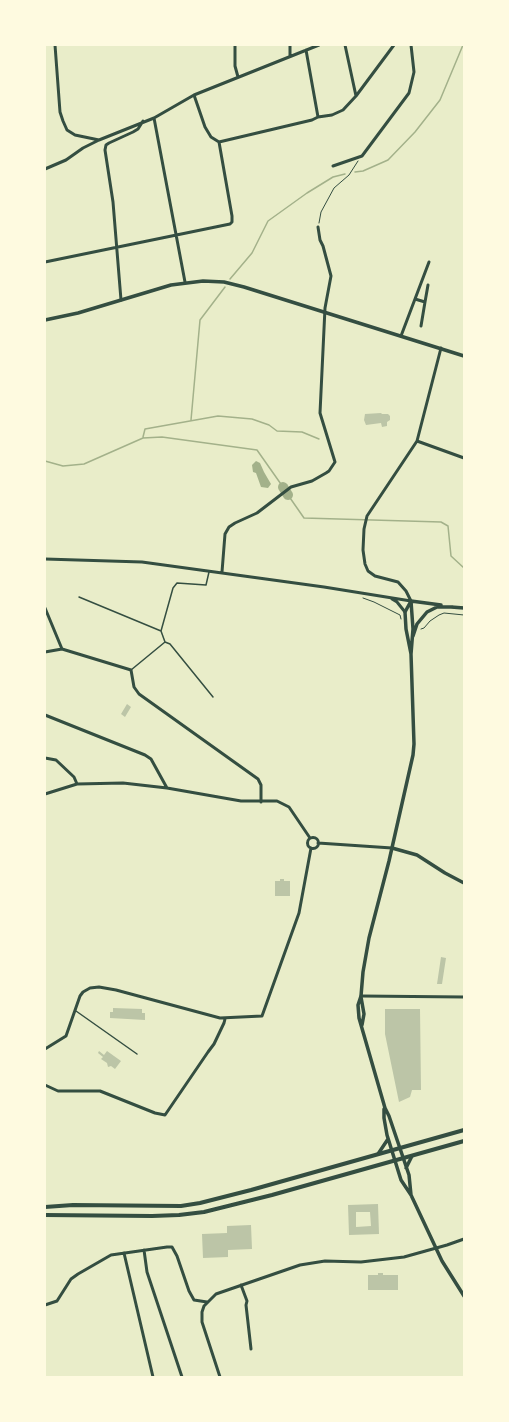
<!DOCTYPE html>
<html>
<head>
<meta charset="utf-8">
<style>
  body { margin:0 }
  #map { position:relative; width:509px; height:1422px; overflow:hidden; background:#e9edc9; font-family:Helvetica,sans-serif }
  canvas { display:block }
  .frame { position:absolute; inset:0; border:46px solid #fefae0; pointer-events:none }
</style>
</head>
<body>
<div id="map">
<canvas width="509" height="1422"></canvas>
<div class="frame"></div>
</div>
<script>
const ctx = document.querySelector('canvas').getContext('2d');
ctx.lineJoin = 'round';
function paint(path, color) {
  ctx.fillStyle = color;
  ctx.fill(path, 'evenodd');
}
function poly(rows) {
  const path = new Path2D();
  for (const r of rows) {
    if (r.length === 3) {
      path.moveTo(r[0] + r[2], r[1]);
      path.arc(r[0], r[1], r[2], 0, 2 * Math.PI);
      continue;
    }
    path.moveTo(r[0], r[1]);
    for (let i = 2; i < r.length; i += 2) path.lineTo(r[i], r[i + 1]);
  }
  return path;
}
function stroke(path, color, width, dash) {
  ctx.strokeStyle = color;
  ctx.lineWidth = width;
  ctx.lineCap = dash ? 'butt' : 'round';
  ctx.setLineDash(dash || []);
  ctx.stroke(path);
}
paint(poly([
  [256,461,260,463,264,472,271,484,268,488,261,487,256,473,253,472,252,465]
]), '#a3b18a');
stroke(poly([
  [355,172,363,171,388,160,415,132,440,100,463,45],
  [230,279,252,253,268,221,307,193,333,177,345,174],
  [191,420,200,320,225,287],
  [143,437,145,429,218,416,252,419,269,425,277,431,302,432,319,439],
  [45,461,63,466,84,464,143,438,162,437,257,450,283,487],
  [288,495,304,518,441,522,448,526,451,556,464,568]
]), '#a3b18a', 1.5);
stroke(poly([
  [283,487,288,495]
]), '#a3b18a', 10);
paint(poly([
  [381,413,382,414,388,414,390,416,390,420,387,422,387,426,382,427,381,423,366,425,364,420,365,414],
  [127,704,131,707,125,717,121,714],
  [280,879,284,879,284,881,290,881,290,896,275,896,275,881,280,881],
  [441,957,446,958,442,984,437,984],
  [113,1008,142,1009,142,1013,145,1013,145,1020,110,1018,110,1012,113,1012],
  [385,1009,420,1009,421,1090,412,1090,410,1097,399,1102,385,1034],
  [99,1051,104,1055,107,1051,121,1061,115,1069,111,1066,108,1067,107,1063,101,1059,103,1057,98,1053],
  [378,1204,379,1234,349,1235,348,1205],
  [356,1212,370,1212,371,1226,356,1227],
  [251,1225,252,1249,228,1250,228,1257,203,1258,202,1234,227,1233,227,1226],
  [378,1273,383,1273,383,1275,398,1275,398,1290,368,1290,368,1275,378,1275]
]), '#bcc5a7');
stroke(poly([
  [319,223,321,212,334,188,349,175,358,161],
  [363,598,374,602,400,615,401,619],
  [421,629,424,628,430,621,439,615,444,613,464,615]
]), '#344e41', 1);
stroke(poly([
  [79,597,161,631,165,642],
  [161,631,173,588,177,583,206,585,209,572],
  [131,670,165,642,170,644,213,697],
  [76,1011,137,1054]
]), '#344e41', 1.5);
stroke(poly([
  [55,45,60,112,63,121,67,130,75,135,99,140],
  [235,45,235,66,238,77],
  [290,45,290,56],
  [306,50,318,117],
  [356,96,394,45],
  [154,118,185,282],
  [219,142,312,120,318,117,332,115,343,110,356,96,345,45],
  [333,166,362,156,409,93,414,72,411,45],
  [45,169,66,160,83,148,99,140,154,118,194,95,319,45],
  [45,262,230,224,232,222,232,216,219,142,211,137,205,127,194,95],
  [415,299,425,302,428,285],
  [121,300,113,202,105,150,106,145,109,143,133,132,138,129,143,121],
  [421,326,425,302],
  [401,336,429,262],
  [417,441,464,458],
  [45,559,142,562,324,587,411,601],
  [222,572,225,534,229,527,235,523,257,513,291,487,312,481,326,473,329,471,335,462,320,413,325,308,331,276,323,246,320,240,318,227],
  [392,599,397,602,405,612],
  [411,601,406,591,398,582,375,576,368,571,365,564,363,550,364,529,367,516,417,441,441,348],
  [45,608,62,649],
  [45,652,62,649,131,670,134,687,139,694,258,779,261,785,261,802],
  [45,715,145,755,151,759,167,788],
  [45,758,56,760,74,777,77,784],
  [45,794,77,784,123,783,167,788,241,801,277,801,289,807,310,838],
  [313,843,5.5],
  [318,843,392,848],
  [361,996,464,997],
  [45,1049,66,1036,80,996,83,992,90,988,99,987,116,990,220,1018,262,1016,299,913,311,848],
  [45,1085,58,1091,100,1091,155,1113,165,1115,208,1052,214,1044,224,1023,225,1019],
  [144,1250,147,1272,182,1377],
  [124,1253,153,1377],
  [241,1285,247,1301,246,1305,251,1349],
  [45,1305,57,1301,71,1279,78,1274,111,1255,167,1247,172,1247,177,1256,189,1291,194,1300,207,1302],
  [220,1377,202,1322,202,1312,204,1306,216,1294,300,1265,325,1261,361,1262,404,1257,447,1245,464,1239]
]), '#344e41', 3);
stroke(poly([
  [45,320,78,313,171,285,203,281,224,282,244,287,464,356],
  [411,601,441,605],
  [451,607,464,608],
  [413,636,417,624,427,612,437,607,453,607],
  [411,654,406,629,405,612,411,601,413,629,411,654,414,744,413,755,389,861,369,938,363,972,361,996,358,1005,359,1018,385,1108,389,1116,409,1175,411,1195],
  [392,848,417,855,445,873,464,883],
  [361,997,364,1014,362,1025],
  [384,1109,384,1118,387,1135,401,1180,411,1195,442,1261,464,1296],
  [378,1154,388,1139],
  [406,1168,412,1156]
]), '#344e41', 3.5);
stroke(poly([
  [45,1207,73,1205,181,1206,200,1203,251,1190,464,1130],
  [45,1215,152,1216,179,1215,204,1212,272,1195,464,1141]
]), '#344e41', 4);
</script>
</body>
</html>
